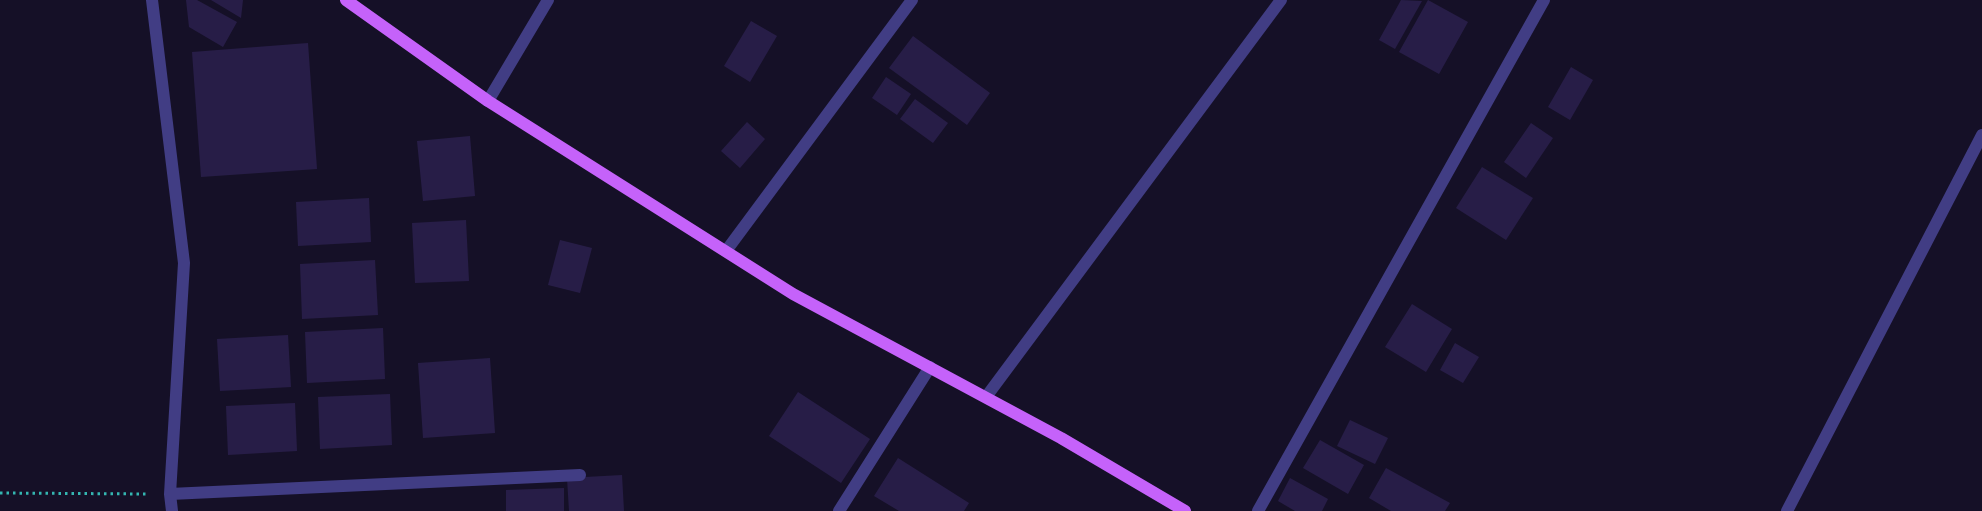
<!DOCTYPE html>
<html>
<head>
<meta charset="utf-8">
<style>
  body { margin:0 }
  canvas { display:block; background:#151027 }
</style>
</head>
<body>
<canvas width="1982" height="511"></canvas>
<script>
const ctx = document.querySelector('canvas').getContext('2d');
ctx.lineJoin = 'round';
function paint(path, color) {
  ctx.fillStyle = color;
  ctx.fill(path, 'evenodd');
}
function poly(rows) {
  const path = new Path2D();
  for (const r of rows) {
    path.moveTo(r[0], r[1]);
    for (let i = 2; i < r.length; i += 2) path.lineTo(r[i], r[i + 1]);
  }
  return path;
}
function stroke(path, color, width, dash) {
  ctx.strokeStyle = color;
  ctx.lineWidth = width;
  ctx.lineCap = dash ? 'butt' : 'round';
  ctx.setLineDash(dash || []);
  ctx.stroke(path);
}
paint(poly([
  [186,0,197,0,237,22,223,47,189,27],
  [211,0,243,0,241,18],
  [1401,0,1422,1,1395,49,1379,40],
  [1428,0,1468,22,1439,74,1399,52],
  [751,21,777,36,750,82,724,66],
  [913,36,990,93,967,125,889,68],
  [308,43,317,169,201,177,192,52],
  [1571,67,1593,80,1570,120,1548,107],
  [886,77,911,94,897,115,872,98],
  [915,99,948,123,933,143,900,119],
  [747,122,765,139,740,168,721,151],
  [1531,123,1553,138,1526,178,1504,162],
  [470,136,475,196,423,201,417,141],
  [1482,167,1533,198,1506,240,1456,208],
  [369,198,371,242,298,246,296,202],
  [466,220,469,281,415,283,412,223],
  [560,240,592,248,580,293,548,285],
  [375,260,378,315,302,319,300,264],
  [1412,304,1452,329,1426,372,1385,347],
  [383,328,385,379,307,383,305,332],
  [288,335,291,387,220,391,217,339],
  [1455,343,1479,357,1463,383,1440,370],
  [490,358,495,433,423,438,418,363],
  [798,392,870,439,841,483,769,436],
  [390,394,392,445,320,449,318,397],
  [295,403,297,451,228,455,226,406],
  [1350,420,1388,438,1375,464,1337,446],
  [1320,440,1364,465,1348,494,1303,468],
  [898,458,969,503,964,511,899,511,874,496],
  [1386,468,1450,503,1445,511,1391,511,1369,498],
  [622,475,624,511,569,511,567,478],
  [1290,478,1328,499,1322,511,1295,511,1278,501],
  [564,488,564,511,506,511,506,490]
]), '#271d47');
stroke(poly([
  [0,493,147,494]
]), '#34b6b1', 3, [2.5, 4]);
stroke(poly([
  [152,0,184,263,170,494,172,511],
  [488,101,548,0],
  [726,251,912,0],
  [986,397,1281,0],
  [170,494,580,475],
  [839,511,930,367],
  [1258,511,1544,0],
  [1787,511,1982,135]
]), '#413d84', 12);
stroke(poly([
  [346,0,488,101,793,294,1061,438,1185,511]
]), '#c562fa', 12);
</script>
</body>
</html>
